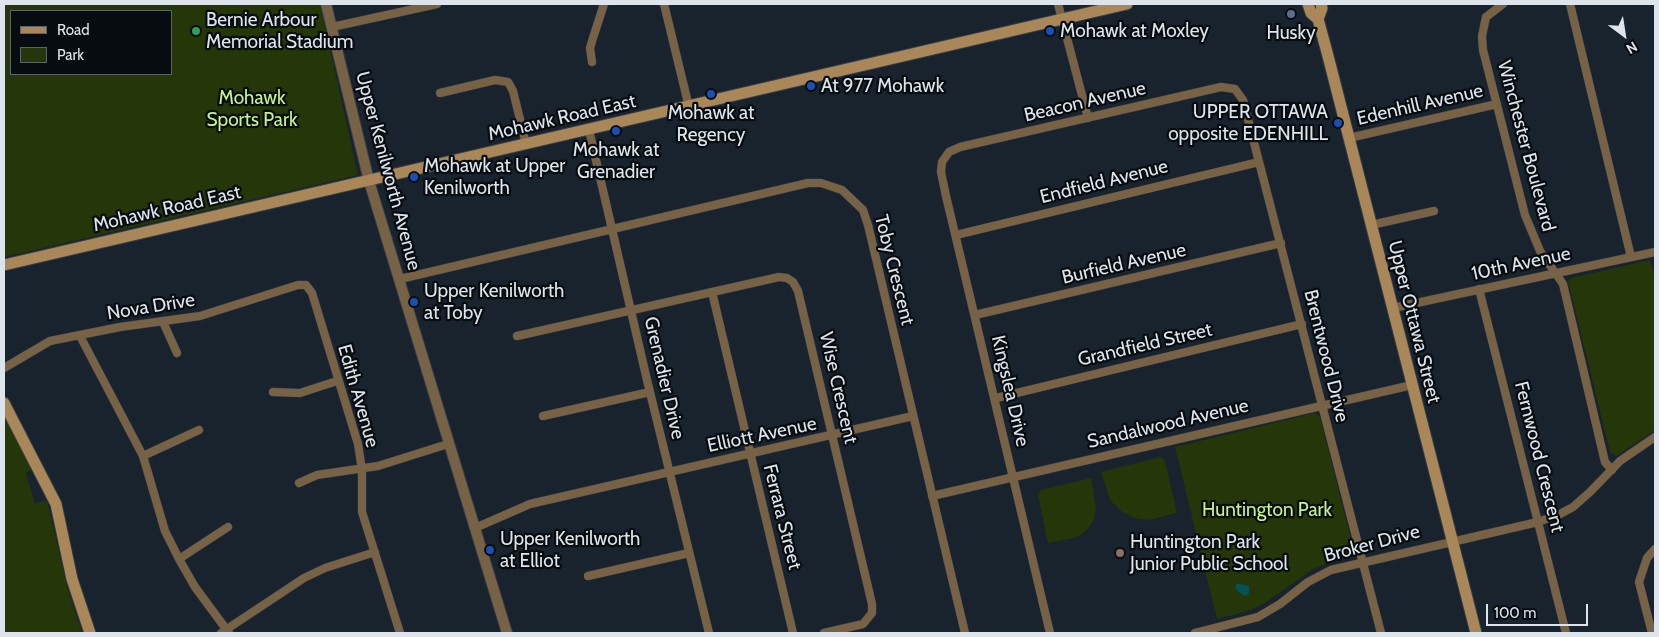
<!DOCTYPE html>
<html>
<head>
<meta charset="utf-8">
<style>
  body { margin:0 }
  #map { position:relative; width:1659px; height:637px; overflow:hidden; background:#18232d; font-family:Cabin,sans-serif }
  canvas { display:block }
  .frame { position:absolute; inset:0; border:5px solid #dde4eb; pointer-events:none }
  .legend { position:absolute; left:10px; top:10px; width:162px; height:65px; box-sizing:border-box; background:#070c10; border:1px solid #5d6268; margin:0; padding:6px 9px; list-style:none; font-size:15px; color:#dde4eb }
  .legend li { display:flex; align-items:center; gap:10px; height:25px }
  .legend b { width:25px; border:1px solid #5d6268 }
  .north { position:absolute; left:1599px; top:10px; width:50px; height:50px; -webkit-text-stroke:4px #070c10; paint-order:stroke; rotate:149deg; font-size:14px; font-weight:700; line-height:20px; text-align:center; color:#dde4eb }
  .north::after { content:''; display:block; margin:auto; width:18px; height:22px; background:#dde4eb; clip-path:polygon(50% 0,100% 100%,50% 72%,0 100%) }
  .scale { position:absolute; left:1486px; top:604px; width:102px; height:22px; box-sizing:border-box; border:2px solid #dde4eb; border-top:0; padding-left:6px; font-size:15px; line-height:18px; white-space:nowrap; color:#dde4eb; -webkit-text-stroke:4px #070c10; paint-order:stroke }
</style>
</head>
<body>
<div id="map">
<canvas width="1659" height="637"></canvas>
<div class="frame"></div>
<ul class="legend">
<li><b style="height:6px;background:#a98759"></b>Road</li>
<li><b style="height:14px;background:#253608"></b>Park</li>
</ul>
<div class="north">N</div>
<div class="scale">100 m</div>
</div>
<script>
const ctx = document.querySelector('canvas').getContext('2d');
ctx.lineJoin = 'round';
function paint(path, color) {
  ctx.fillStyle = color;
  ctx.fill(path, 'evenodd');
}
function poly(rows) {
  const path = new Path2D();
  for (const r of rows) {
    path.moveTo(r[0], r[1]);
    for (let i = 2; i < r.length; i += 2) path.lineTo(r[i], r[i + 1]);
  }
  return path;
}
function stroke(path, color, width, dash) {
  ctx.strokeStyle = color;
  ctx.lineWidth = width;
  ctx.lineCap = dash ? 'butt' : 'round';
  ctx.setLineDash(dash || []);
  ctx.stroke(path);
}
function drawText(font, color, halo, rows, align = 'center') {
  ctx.font = font + ' Cabin,sans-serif';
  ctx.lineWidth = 4.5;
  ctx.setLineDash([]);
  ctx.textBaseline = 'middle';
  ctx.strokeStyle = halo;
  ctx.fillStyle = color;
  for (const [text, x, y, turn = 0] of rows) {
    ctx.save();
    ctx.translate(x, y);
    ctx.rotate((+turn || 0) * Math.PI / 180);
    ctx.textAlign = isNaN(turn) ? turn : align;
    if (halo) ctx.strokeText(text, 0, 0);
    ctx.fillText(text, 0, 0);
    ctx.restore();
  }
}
paint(poly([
  [4,4,320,4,358,175,4,257],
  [11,11,171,11,171,74,11,74],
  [1650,260,1655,280,1655,430,1616,456,1610,452,1568,281,1571,278],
  [1315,413,1320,417,1354,551,1351,554,1313,569,1265,603,1248,611,1217,619,1175,447],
  [4,417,32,470,26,473,35,504,47,500,68,591,82,633,4,633],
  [1161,457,1165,461,1177,513,1149,520,1134,518,1121,511,1110,500,1101,472],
  [1091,478,1096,509,1094,520,1088,529,1079,536,1069,539,1048,543,1038,495,1041,490]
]), '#253608');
paint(poly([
  [1237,583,1249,586,1249,593,1246,596,1241,594,1235,588]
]), '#055156');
const minor = poly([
  [664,4,689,107],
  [1058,4,1088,118],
  [1503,4,1486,17,1482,36,1483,50,1525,215,1540,251,1563,284,1605,462,1612,470],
  [1570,4,1631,257],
  [332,27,437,4],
  [592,62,590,48,593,38,604,4],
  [440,93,495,80,508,82,513,91,526,144],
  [589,130,647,380,709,633],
  [1349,138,1497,104],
  [1371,225,1434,211],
  [956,235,1259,162],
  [400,279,808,183,821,183,842,190,863,210,868,225,965,633],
  [1479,289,1566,633],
  [712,292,793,633],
  [1393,308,1655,252],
  [975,315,1281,243],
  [163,322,177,353],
  [80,336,143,456,165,531,179,559,195,587,229,633],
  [517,336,779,277,787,278,793,282,798,291,872,604,872,613,863,624,824,633],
  [4,368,50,341,120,327,200,316,298,285,306,285,312,293,358,444,362,470,362,512,400,633],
  [273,392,300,393,337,381],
  [996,398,1302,324],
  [543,416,650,392],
  [143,456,199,430],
  [299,483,317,475,378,466,448,444],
  [932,496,1412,385],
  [475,528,530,504,913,416],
  [179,559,228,527],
  [588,576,689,553],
  [221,633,304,578,325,568,375,552],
  [1050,633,946,196,941,172,942,162,949,152,960,147,1221,87,1235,89,1243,100,1381,633],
  [1195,633,1258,617,1280,604,1308,582,1331,570,1538,522,1560,514,1573,507,1590,492,1620,461,1655,437],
  [1652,633,1639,582,1647,558,1655,549]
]);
const tertiary = poly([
  [326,4,369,181,507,633]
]);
const secondary = poly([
  [1308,4,1311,13,1318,19,1328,56,1476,633],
  [1318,19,1322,8,1321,4],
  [4,265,1127,4],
  [4,403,56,504,72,579,90,633]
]);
stroke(minor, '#343e48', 9);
stroke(tertiary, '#343e48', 12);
stroke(secondary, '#343e48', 13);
stroke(minor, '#786246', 8);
stroke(tertiary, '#786246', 10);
stroke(secondary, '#a98759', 11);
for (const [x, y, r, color] of [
  [1291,14,5,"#5c6f8a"],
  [196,31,5,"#2e9e5b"],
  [1050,31,5,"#1a4fb4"],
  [811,86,5,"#1a4fb4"],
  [711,94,5,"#1a4fb4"],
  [1338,123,5,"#1a4fb4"],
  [616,131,5,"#1a4fb4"],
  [414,177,5,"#1a4fb4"],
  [414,302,5,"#1a4fb4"],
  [490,550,5,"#1a4fb4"],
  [1120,553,5,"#8d6e63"]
]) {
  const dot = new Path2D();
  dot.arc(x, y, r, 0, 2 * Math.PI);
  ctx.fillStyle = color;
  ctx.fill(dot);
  stroke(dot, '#070c10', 2);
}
drawText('19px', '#dde4eb', '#070c10', [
  ["Bernie Arbour",206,20],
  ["Memorial Stadium",206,42],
  ["Mohawk at Moxley",1060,31],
  ["Husky",1291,33,"center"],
  ["At 977 Mohawk",821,86],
  ["UPPER OTTAWA",1328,112,"right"],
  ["opposite EDENHILL",1328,134,"right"],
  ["Mohawk at",711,113,"center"],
  ["Regency",711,135,"center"],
  ["Mohawk at",616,150,"center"],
  ["Grenadier",616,172,"center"],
  ["Mohawk at Upper",424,166],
  ["Kenilworth",424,188],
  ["Upper Kenilworth",424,291],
  ["at Toby",424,313],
  ["Upper Kenilworth",500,539],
  ["at Elliot",500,561],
  ["Huntington Park",1130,542],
  ["Junior Public School",1130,564]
], 'left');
drawText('19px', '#c6f28a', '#070c10', [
  ["Mohawk",252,98],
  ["Sports Park",252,120],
  ["Huntington Park",1267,510]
]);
drawText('19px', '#dde4eb', '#070c10', [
  ["Beacon Avenue",1085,102,-13],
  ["Edenhill Avenue",1420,105,-13],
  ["Mohawk Road East",562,118,-13],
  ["Winchester Boulevard",1526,146,75],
  ["Upper Kenilworth Avenue",388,171,75],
  ["Endfield Avenue",1104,182,-14],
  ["Mohawk Road East",167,209,-13],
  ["Burfield Avenue",1124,264,-13],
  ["10th Avenue",1521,264,-12],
  ["Toby Crescent",894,270,76],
  ["Nova Drive",151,307,-9],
  ["Upper Ottawa Street",1414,322,76],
  ["Grandfield Street",1145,345,-13],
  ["Brentwood Drive",1326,356,76],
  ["Grenadier Drive",664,378,77],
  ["Wise Crescent",838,388,77],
  ["Kingslea Drive",1010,391,77],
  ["Edith Avenue",358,396,74],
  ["Sandalwood Avenue",1168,424,-13],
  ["Elliott Avenue",762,435,-12],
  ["Fernwood Crescent",1539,457,76],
  ["Ferrara Street",782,517,76],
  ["Broker Drive",1372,544,-15]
]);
</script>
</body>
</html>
